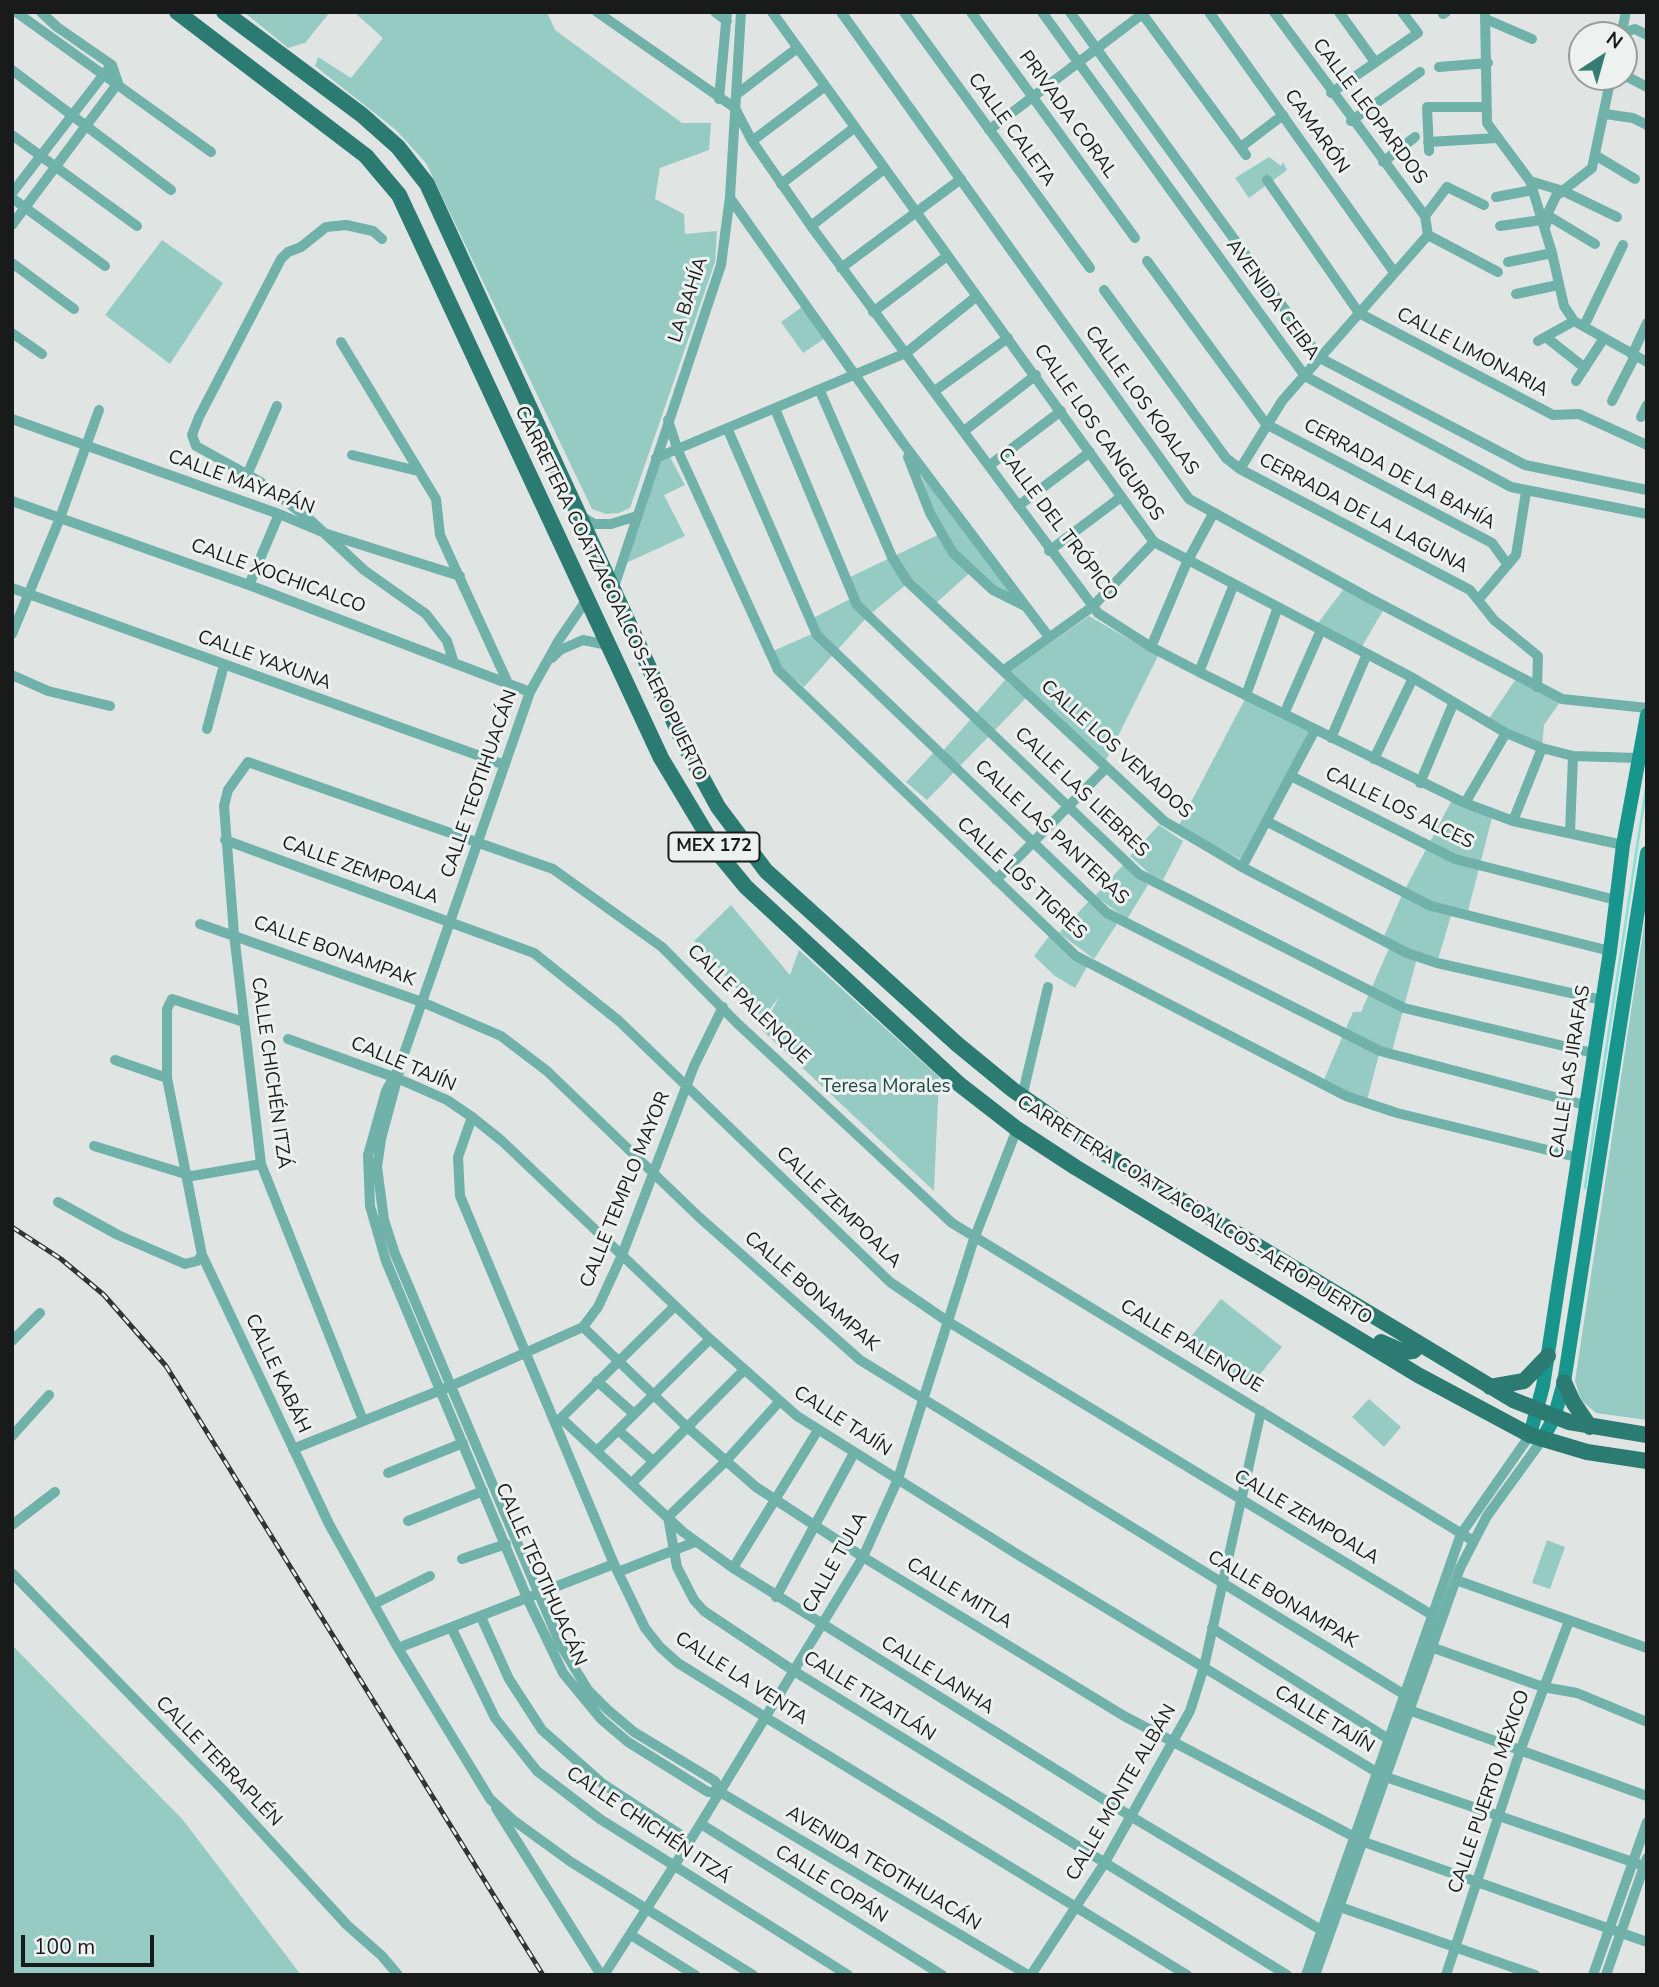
<!DOCTYPE html>
<html>
<head>
<meta charset="utf-8">
<style>
  body { margin:0 }
  #map { position:relative; width:1659px; height:1987px; overflow:hidden; background:#e0e5e4; font-family:"Nunito Sans",sans-serif }
  canvas { display:block }
  .frame { position:absolute; inset:0; border:14px solid #191b1b; pointer-events:none }
  .north { position:absolute; left:1568px; top:21px; width:70px; height:70px; box-sizing:border-box; background:#edf2f1; border:2px solid #989c9b; border-radius:50%; rotate:36deg; font-size:19px; font-weight:700; line-height:28px; text-align:center; color:#191b1b }
  .north::after { content:''; display:block; margin:auto; width:24px; height:32px; background:#357c75; clip-path:polygon(50% 0,100% 100%,50% 72%,0 100%) }
  .scale { position:absolute; left:21px; top:1935px; width:133px; height:32px; box-sizing:border-box; border:4px solid #191b1b; border-top:0; padding-left:9px; font-size:21px; line-height:24px; white-space:nowrap; color:#191b1b; -webkit-text-stroke:5px #edf2f1; paint-order:stroke }
</style>
</head>
<body>
<div id="map">
<canvas width="1659" height="1987"></canvas>
<div class="frame"></div>
<div class="north">N</div>
<div class="scale">100 m</div>
</div>
<script>
const ctx = document.querySelector('canvas').getContext('2d');
ctx.lineJoin = 'round';
function paint(path, color) {
  ctx.fillStyle = color;
  ctx.fill(path, 'evenodd');
}
function poly(rows) {
  const path = new Path2D();
  for (const r of rows) {
    path.moveTo(r[0], r[1]);
    for (let i = 2; i < r.length; i += 2) path.lineTo(r[i], r[i + 1]);
  }
  return path;
}
function stroke(path, color, width, dash) {
  ctx.strokeStyle = color;
  ctx.lineWidth = width;
  ctx.lineCap = dash ? 'butt' : 'round';
  ctx.setLineDash(dash || []);
  ctx.stroke(path);
}
function drawText(font, color, halo, rows, align = 'center') {
  ctx.font = font + ' "Nunito Sans",sans-serif';
  ctx.lineWidth = 6;
  ctx.setLineDash([]);
  ctx.textBaseline = 'middle';
  ctx.strokeStyle = halo;
  ctx.fillStyle = color;
  for (const [text, x, y, turn = 0] of rows) {
    ctx.save();
    ctx.translate(x, y);
    ctx.rotate((+turn || 0) * Math.PI / 180);
    ctx.textAlign = isNaN(turn) ? turn : align;
    if (halo) ctx.strokeText(text, 0, 0);
    ctx.fillText(text, 0, 0);
    ctx.restore();
  }
}
paint(poly([
  [244,12,330,12,305,43,288,48],
  [354,12,547,12,555,30,682,123,711,123,709,150,660,168,655,199,684,214,685,234,717,231,715,262,630,508,619,513,606,514,592,509,426,163,396,130,315,66,318,57,351,78,383,38],
  [1269,157,1281,166,1283,162,1287,170,1249,198,1235,178],
  [162,240,223,283,170,364,105,315],
  [802,307,824,339,803,353,781,322],
  [670,457,685,485,664,495,685,536,626,563,656,461],
  [920,470,1015,598,1005,596,973,570,936,603,913,579,868,616,804,687,782,668,773,651,812,634,813,618,854,597,846,579,940,534],
  [1346,586,1385,607,1360,650,1315,627],
  [1089,616,1158,656,1106,760,1011,671],
  [1518,676,1562,699,1544,725,1542,748,1486,723],
  [1005,680,1026,698,927,800,906,782,937,749,942,752],
  [1245,699,1309,731,1242,860,1178,827],
  [1453,798,1493,814,1467,915,1452,912,1437,963,1417,958,1391,1055,1380,1051,1366,1104,1322,1084,1353,1012,1361,1012,1390,946,1382,941,1402,895],
  [1159,825,1183,841,1163,880,1150,874,1130,856],
  [1124,864,1148,885,1127,919,1095,896],
  [1089,901,1117,924,1094,959,1059,933],
  [731,905,790,975,799,950,939,1077,934,1191,762,1030,779,997,763,1018,694,941],
  [1647,906,1647,1420,1596,1413,1581,1400,1575,1381],
  [1050,935,1087,967,1075,988,1055,976,1034,956],
  [1221,1299,1282,1347,1250,1387,1189,1339],
  [1369,1399,1401,1427,1384,1447,1352,1417],
  [1547,1540,1565,1547,1550,1589,1532,1583],
  [12,1645,183,1820,301,1975,12,1975]
]), '#96cbc4');
stroke(poly([
  [1585,1188,1647,782]
]), '#84e0d6', 2.5);
stroke(poly([
  [16,12,211,152],
  [597,12,735,108,752,141,811,226,1098,613,1151,647,1205,675,1465,803,1513,821,1623,845],
  [715,12,727,21],
  [772,12,1154,542,1413,678,1506,733,1542,748,1573,756,1638,758],
  [841,12,1189,499,1369,598,1562,699,1647,708],
  [904,12,1090,268],
  [971,12,1135,238],
  [1042,12,1305,376,1511,487,1647,514],
  [1070,12,1320,358,1525,465,1647,490],
  [1141,12,1246,155],
  [1209,12,1394,272],
  [1274,12,1425,216,1428,235],
  [1339,12,1375,62],
  [1485,12,1487,123,1530,181,1552,253,1564,306,1574,321,1647,362],
  [1443,14,1446,12],
  [1488,20,1532,39],
  [1622,33,1635,29,1647,35],
  [1621,35,1626,12],
  [1439,67,1488,63],
  [12,70,171,190],
  [1624,75,1647,87],
  [1331,93,1418,33,1402,12],
  [737,94,796,49],
  [719,99,727,12],
  [1605,114,1633,118,1647,125],
  [1351,121,1420,72],
  [989,130,1145,12],
  [12,135,137,226],
  [752,141,824,87],
  [1428,142,1497,138],
  [1241,147,1283,115],
  [1429,151,1427,107,1485,107],
  [1595,155,1635,179],
  [1383,162,1415,137],
  [1267,180,1359,313,1553,415,1579,414,1647,445],
  [1530,181,1563,191,1617,217],
  [781,184,854,128],
  [12,193,108,69],
  [1496,197,1533,190],
  [12,198,105,266],
  [730,198,903,443,1049,637],
  [1547,215,1595,244],
  [1425,216,1447,187,1484,205],
  [12,225,118,83,112,65,57,27,41,12],
  [1546,225,1547,215,1556,196,1592,168,1611,77],
  [811,226,884,169],
  [1500,226,1541,220],
  [1428,235,1498,272],
  [382,239,373,231,346,225,326,227,301,247,288,252,281,259,199,417,192,435,196,446,259,481,308,518,364,570,426,614,447,641,453,660],
  [1147,261,1266,424,1492,543,1508,565],
  [1508,262,1552,253],
  [12,263,74,309],
  [841,268,961,179],
  [1104,290,1226,458,1240,469,1470,590,1494,620,1538,656,1537,687],
  [1516,294,1558,285],
  [873,312,947,256],
  [1584,326,1623,245],
  [12,333,42,354],
  [1547,338,1585,368],
  [1538,341,1574,321],
  [341,342,436,499,440,535,507,681],
  [1632,355,1647,323],
  [1576,381,1604,338],
  [936,390,1008,338],
  [820,391,892,557,907,581,1164,821,1242,867,1407,953,1437,963,1602,1000],
  [1612,401,1635,356],
  [775,409,857,605,1139,874,1404,1008,1593,1053],
  [1641,417,1647,405],
  [12,419,279,514,327,534,460,576],
  [668,420,678,451,778,670,1076,956,1346,1096,1397,1113,1576,1157],
  [728,430,817,635,1107,913,1380,1051,1585,1105],
  [964,431,1036,375],
  [352,455,418,471],
  [908,457,930,513,953,553,993,590,1023,605],
  [656,458,906,353,977,296],
  [990,465,1061,411],
  [1240,469,1282,401,1428,235],
  [247,475,277,406],
  [12,501,249,585,530,692],
  [1018,506,1090,452],
  [581,516,594,524,611,524,637,516],
  [1049,551,1121,497],
  [249,585,279,514],
  [614,587,721,265,730,197,741,12],
  [12,588,505,765],
  [587,599,559,640,530,692,399,1068,386,1091,368,1155,370,1206,386,1261,528,1600,563,1673,601,1719,628,1742,708,1792,720,1792],
  [1478,600,1516,555,1526,492],
  [12,634,60,518,99,410],
  [1151,647,1187,562,1213,514],
  [552,658,560,650,583,640,608,645],
  [1004,670,1092,607,1154,542],
  [1199,672,1234,584],
  [12,675,48,691,110,706],
  [1246,695,1278,607],
  [1284,714,1321,630],
  [207,729,224,665],
  [1331,738,1367,654],
  [1374,759,1413,678],
  [1291,776,1455,859,1616,900],
  [1420,783,1453,704],
  [1465,803,1506,733],
  [1266,821,1431,906,1610,951],
  [1513,821,1542,748],
  [1570,833,1573,756],
  [225,840,534,953,619,1021,890,1282,947,1321,1432,1615],
  [1242,867,1315,730],
  [996,880,1106,768],
  [200,924,422,1002,501,1036,547,1071,699,1217,860,1360,1413,1700],
  [244,1022,172,999,167,1009,167,1078,202,1255,329,1524,398,1648,490,1799,513,1820,571,1862,753,1975],
  [288,1039,399,1079,447,1100,472,1117,502,1141,710,1339,797,1416,1020,1556,1378,1773],
  [115,1060,167,1078],
  [399,1072,381,1139,377,1167,384,1220,395,1254,561,1646,588,1690,608,1710,634,1732,715,1781,720,1792],
  [1022,1097,1048,987],
  [472,1117,458,1157,460,1196,614,1564,645,1628,660,1647,678,1663,765,1717,1187,1975],
  [94,1146,192,1176,261,1164],
  [58,1202,118,1235,185,1264,197,1261,202,1255],
  [583,1327,686,1426,756,1487,863,1557,1124,1716,1364,1842,1647,1942],
  [12,1341,40,1313],
  [597,1381,634,1414],
  [779,1402,725,1462,668,1517,677,1567,694,1600,704,1611,794,1671,1287,1975],
  [561,1418,683,1532,733,1568,1132,1817,1321,1930],
  [363,1420,261,1164,234,934,224,806,228,790,248,762,553,869,662,947,737,1023,952,1223,1472,1540],
  [558,1421,675,1306],
  [618,1430,653,1461],
  [12,1436,49,1395],
  [293,1449,451,1386,583,1327,598,1307,622,1255,694,1066,723,1007],
  [597,1451,710,1339],
  [388,1473,463,1443],
  [632,1483,744,1370],
  [408,1521,483,1491],
  [12,1525,55,1492],
  [462,1559,506,1544],
  [733,1568,818,1430],
  [618,1572,695,1542],
  [12,1573,224,1791,347,1925,382,1956,398,1975],
  [1456,1580,1647,1648],
  [776,1597,854,1453],
  [374,1604,430,1576],
  [481,1617,509,1679,542,1730,603,1784,690,1841],
  [1212,1628,1390,1740],
  [452,1629,495,1718,537,1771,600,1819,848,1975],
  [1431,1647,1543,1687,1577,1693,1647,1722],
  [398,1648,614,1564],
  [1409,1710,1647,1796],
  [1386,1777,1647,1867],
  [720,1792,1028,1975],
  [496,1808,601,1975],
  [701,1824,942,1975],
  [1340,1907,1535,1975],
  [631,1935,695,1975],
  [604,1975,690,1841,863,1557,898,1479,974,1239,1017,1129],
  [1031,1975,1104,1864,1190,1711,1204,1667,1261,1411],
  [1306,1975,1461,1534,1530,1435],
  [1315,1975,1460,1568,1487,1516,1542,1440],
  [1446,1975,1520,1751,1569,1621],
  [1593,1975,1647,1822],
  [1606,1975,1647,1858]
]), '#70b1a9', 10);
stroke(poly([
  [1530,1435,1543,1386,1610,951,1623,845,1647,715],
  [1542,1440,1554,1418,1564,1382,1647,853]
]), '#18968d', 14);
stroke(poly([
  [177,12,366,156,399,195,661,758,718,853,746,887,959,1084,1017,1129,1075,1167,1418,1375,1530,1435,1587,1452,1647,1461],
  [224,12,362,115,398,147,427,184,685,746,718,807,766,871,957,1044,1013,1090,1105,1154,1513,1400,1569,1422,1647,1435],
  [1381,1342,1404,1352,1413,1351,1419,1346],
  [1564,1382,1573,1402,1590,1427],
  [1490,1387,1524,1381,1548,1356]
]), '#2c7b73', 16);
const rail = poly([
  [12,1227,61,1259,104,1295,166,1366,543,1975]
]);
stroke(rail, '#333535', 5);
stroke(rail, '#edf2f1', 2.5, [8]);
for (const [x, y, w] of [
  [714,847,91]
]) {
  const box = new Path2D();
  box.roundRect(x - w / 2, y - 14.5, w, 29, 5);
  ctx.fillStyle = '#edf2f1';
  ctx.fill(box);
  stroke(box, '#191b1b', 2);
}
drawText('bold 18px', '#191b1b', null, [
  ["MEX 172",714,847]
]);
drawText('19px', '#191b1b', '#edf2f1', [
  ["CALLE LEOPARDOS",1369,112,53],
  ["PRIVADA CORAL",1067,115,54],
  ["CALLE CALETA",1011,130,54],
  ["CAMARÓN",1316,132,55],
  ["LA BAHÍA",689,300,-72],
  ["AVENIDA CEIBA",1272,300,54],
  ["CALLE LIMONARIA",1472,353,28],
  ["CALLE LOS KOALAS",1141,401,54],
  ["CALLE LOS CANGUROS",1098,433,55],
  ["CERRADA DE LA BAHÍA",1399,475,28],
  ["CALLE MAYAPÁN",241,483,20],
  ["CERRADA DE LA LAGUNA",1363,514,28],
  ["CALLE DEL TRÓPICO",1057,525,53],
  ["CALLE XOCHICALCO",278,577,20],
  ["CARRETERA COATZACOALCOS-AEROPUERTO",610,594,64],
  ["CALLE YAXUNA",264,661,20],
  ["CALLE LOS VENADOS",1116,750,42],
  ["CALLE TEOTIHUACÁN",480,784,-71],
  ["CALLE LAS LIEBRES",1081,793,44],
  ["CALLE LOS ALCES",1399,809,26],
  ["CALLE LAS PANTERAS",1051,833,43],
  ["CALLE ZEMPOALA",360,871,20],
  ["CALLE LOS TIGRES",1021,879,43],
  ["CALLE BONAMPAK",334,952,20],
  ["CALLE PALENQUE",748,1005,44],
  ["CALLE TAJÍN",403,1065,23],
  ["CALLE LAS JIRAFAS",1571,1072,-81],
  ["CALLE CHICHÉN ITZÁ",270,1073,82],
  ["CALLE TEMPLO MAYOR",626,1190,-68],
  ["CALLE ZEMPOALA",838,1208,44],
  ["CARRETERA COATZACOALCOS-AEROPUERTO",1194,1211,32],
  ["CALLE BONAMPAK",811,1292,41],
  ["CALLE PALENQUE",1191,1347,31],
  ["CALLE KABÁH",277,1374,65],
  ["CALLE TAJÍN",842,1422,33],
  ["CALLE ZEMPOALA",1306,1518,31],
  ["CALLE TULA",836,1563,-61],
  ["CALLE TEOTIHUACÁN",540,1575,66],
  ["CALLE MITLA",959,1594,31],
  ["CALLE BONAMPAK",1282,1600,31],
  ["CALLE LANHA",937,1676,32],
  ["CALLE LA VENTA",741,1679,33],
  ["CALLE TIZATLÁN",869,1697,32],
  ["CALLE TAJÍN",1324,1720,31],
  ["CALLE TERRAPLÉN",218,1762,46],
  ["CALLE PUERTO MÉXICO",1490,1792,-71],
  ["CALLE MONTE ALBÁN",1122,1793,-60],
  ["CALLE CHICHÉN ITZÁ",648,1826,34],
  ["AVENIDA TEOTIHUACÁN",883,1869,31],
  ["CALLE COPÁN",831,1885,32]
]);
drawText('19px', '#1d4843', '#edf2f1', [
  ["Teresa Morales",886,1087]
]);
</script>
</body>
</html>
